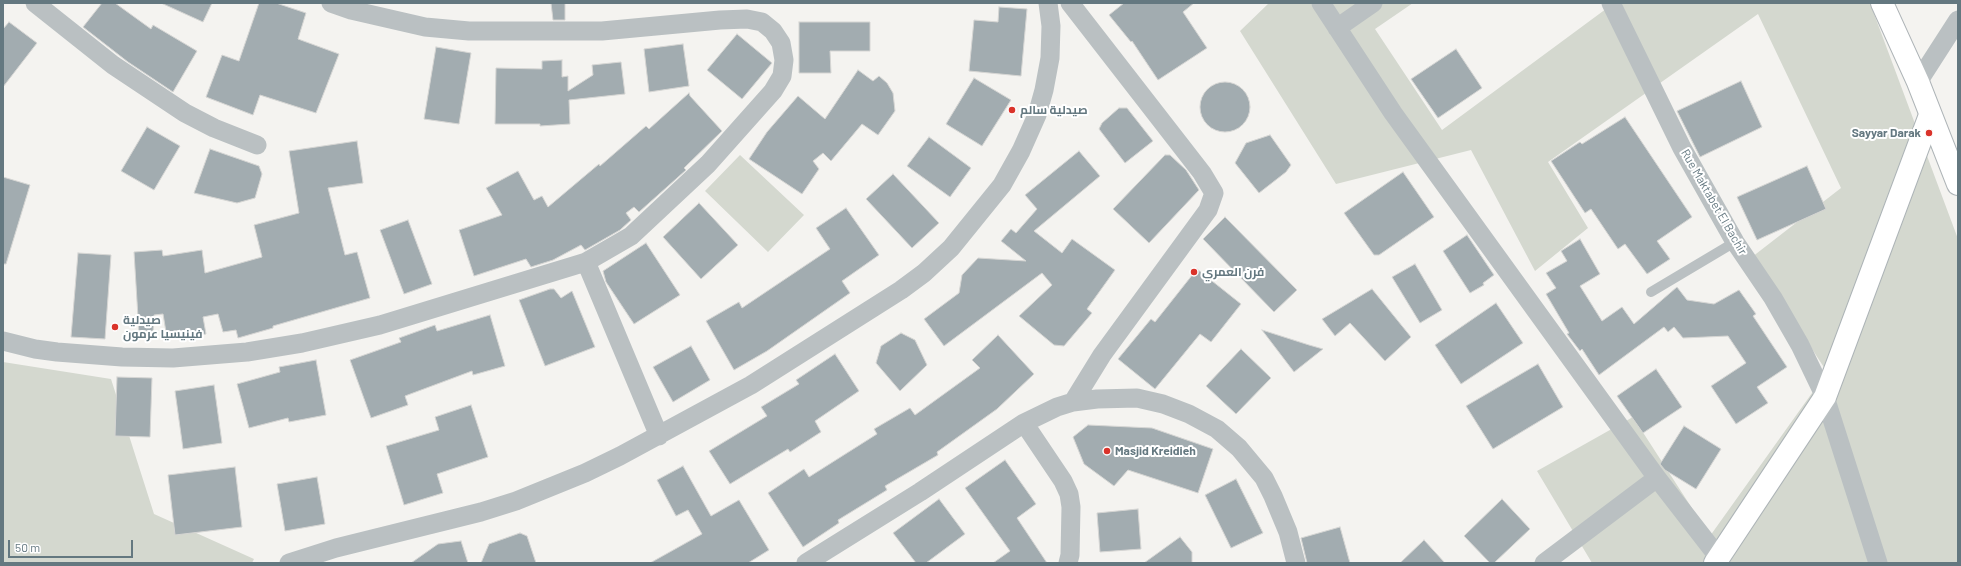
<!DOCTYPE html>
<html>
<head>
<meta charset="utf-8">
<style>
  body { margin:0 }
  #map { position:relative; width:1961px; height:566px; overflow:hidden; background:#f4f3f0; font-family:Barlow,sans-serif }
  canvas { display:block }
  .frame { position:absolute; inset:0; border:4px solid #647880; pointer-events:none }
  .scale { position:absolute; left:8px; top:540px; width:125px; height:18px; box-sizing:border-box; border:2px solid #647880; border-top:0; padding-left:5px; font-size:12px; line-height:14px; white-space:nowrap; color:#647880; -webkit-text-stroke:3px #fff; paint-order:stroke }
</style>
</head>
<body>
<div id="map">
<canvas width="1961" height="566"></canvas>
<div class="frame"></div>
<div class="scale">50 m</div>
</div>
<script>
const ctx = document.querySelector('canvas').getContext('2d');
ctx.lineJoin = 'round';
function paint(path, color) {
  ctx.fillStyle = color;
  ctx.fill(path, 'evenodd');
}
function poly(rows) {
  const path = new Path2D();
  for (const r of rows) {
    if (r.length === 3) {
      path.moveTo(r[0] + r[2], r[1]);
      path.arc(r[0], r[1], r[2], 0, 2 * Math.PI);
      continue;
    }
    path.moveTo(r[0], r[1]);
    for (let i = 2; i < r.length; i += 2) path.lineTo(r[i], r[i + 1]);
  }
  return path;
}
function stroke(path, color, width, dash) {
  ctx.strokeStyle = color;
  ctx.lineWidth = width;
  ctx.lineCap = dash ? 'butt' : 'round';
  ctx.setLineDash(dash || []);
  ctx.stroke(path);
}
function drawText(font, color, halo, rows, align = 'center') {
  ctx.font = font + ' Barlow,Cairo,sans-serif';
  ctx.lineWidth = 4;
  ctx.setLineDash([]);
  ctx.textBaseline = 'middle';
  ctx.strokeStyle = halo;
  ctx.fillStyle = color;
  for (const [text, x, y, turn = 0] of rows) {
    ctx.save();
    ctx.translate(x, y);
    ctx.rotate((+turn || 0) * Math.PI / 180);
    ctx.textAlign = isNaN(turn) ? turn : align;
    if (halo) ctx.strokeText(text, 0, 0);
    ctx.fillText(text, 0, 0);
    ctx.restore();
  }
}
paint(poly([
  [1269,3,1413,3,1375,29,1442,130,1614,3,1870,3,1958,239,1958,563,1592,563,1537,471,1633,417,1710,536,1827,372,1752,257,1841,188,1758,14,1548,162,1588,228,1535,271,1471,150,1336,184,1240,31],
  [740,155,804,215,768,252,705,191],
  [3,362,111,379,154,514,254,559,252,563,4,563]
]), '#d4d8cf');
const building = poly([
  [102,3,115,3,151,29,153,25,197,51,173,92,128,62,83,27,102,3],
  [161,3,212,3,203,22,161,3],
  [259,3,276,3,306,13,298,39,339,54,316,113,260,95,253,115,206,97,222,55,239,61,259,3],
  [551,3,565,3,565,20,553,20,551,3],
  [1124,3,1194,3,1183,12,1207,48,1158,80,1132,41,1131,42,1109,15,1124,3],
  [999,7,1027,9,1021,76,969,71,974,20,998,22,999,7],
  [9,22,37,43,3,87,3,29,9,22],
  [799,22,870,22,870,51,830,51,831,73,799,73,799,22],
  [737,34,772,63,742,99,707,70,737,34],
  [683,44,689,86,649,92,644,49,683,44],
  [436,47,471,53,459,124,424,119,436,47],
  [1456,49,1482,88,1438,118,1411,79,1456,49],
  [562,60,562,77,568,76,568,91,593,75,592,65,621,62,625,94,569,100,570,124,540,126,540,124,495,124,496,68,542,69,542,61,562,60],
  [858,70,873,81,879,76,887,83,893,93,895,111,878,135,862,124,831,161,823,153,813,161,819,169,802,194,749,159,767,132,798,96,825,119,858,70],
  [974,78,1011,100,982,146,946,124,974,78],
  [1741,81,1762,127,1700,157,1677,111,1741,81],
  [1225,107,25],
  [689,93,690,96,722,131,684,168,686,170,639,212,634,207,626,213,631,220,620,230,585,250,581,245,553,260,531,267,526,259,474,276,459,230,502,215,486,188,518,171,534,200,542,196,548,207,599,164,600,166,646,126,649,129,689,93],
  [1119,108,1127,108,1153,141,1125,163,1099,129,1102,123,1119,108],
  [1625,117,1692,217,1657,241,1670,259,1647,274,1625,244,1618,249,1591,209,1585,213,1551,161,1580,142,1582,144,1625,117],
  [147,127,180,146,154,190,121,171,147,127],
  [1270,135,1291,165,1286,172,1259,193,1235,163,1246,143,1270,135],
  [929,137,971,168,950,197,907,166,929,137],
  [357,141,363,183,328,188,345,255,357,252,370,298,273,326,273,328,238,338,236,330,223,332,218,314,203,317,206,334,189,337,188,331,166,332,163,314,154,315,153,333,139,334,134,252,162,250,163,256,202,250,205,273,262,257,254,225,299,213,289,151,357,141],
  [210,149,259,166,262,174,255,198,237,203,194,193,210,149],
  [1079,151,1100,176,1034,231,1062,253,1072,239,1115,270,1087,309,1092,313,1064,346,1054,345,1019,316,1052,285,1042,273,944,346,924,319,959,293,962,275,978,258,1026,261,1001,241,1011,229,1016,233,1037,209,1025,195,1079,151],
  [1165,155,1170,155,1186,170,1199,190,1149,243,1113,209,1165,155],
  [1807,166,1826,209,1757,240,1737,197,1807,166],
  [1403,172,1434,217,1379,255,1374,255,1344,213,1403,172],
  [893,174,939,223,912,248,866,199,893,174],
  [3,177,30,185,6,264,3,264,3,177],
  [699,203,738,245,701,279,663,237,699,203],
  [846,208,879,255,842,281,850,293,767,351,734,370,706,321,739,302,742,308,830,249,816,228,846,208],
  [1225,217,1297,290,1274,312,1203,239,1225,217],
  [408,220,432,284,404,294,380,230,408,220],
  [1467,235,1494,275,1483,283,1484,285,1470,293,1443,251,1467,235],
  [1580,239,1600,274,1580,286,1602,321,1622,307,1634,324,1677,287,1687,300,1714,304,1739,290,1756,314,1753,316,1787,367,1757,387,1768,403,1736,424,1711,386,1746,363,1728,336,1683,338,1674,327,1668,332,1664,327,1599,375,1582,349,1580,351,1567,334,1569,333,1546,294,1556,288,1546,273,1567,261,1561,251,1580,239],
  [646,243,680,295,634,324,606,282,603,271,646,243],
  [78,253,111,255,105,339,71,337,78,253],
  [1415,264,1442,310,1420,323,1392,277,1415,264],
  [1197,269,1241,304,1211,342,1200,334,1155,389,1118,359,1151,319,1155,322,1197,269],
  [550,289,554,289,561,298,572,291,595,347,545,366,519,300,550,289],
  [1372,289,1411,337,1385,361,1350,323,1335,336,1322,319,1372,289],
  [1496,303,1523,343,1461,384,1435,345,1496,303],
  [490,315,505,366,473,375,472,371,405,396,408,405,371,418,350,360,401,342,399,338,435,325,437,331,490,315],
  [1262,330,1309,345,1323,349,1294,372,1262,330],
  [901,333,915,340,927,365,900,391,876,363,881,346,901,333],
  [998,335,1034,374,997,409,937,452,938,455,885,486,887,490,838,520,839,523,803,547,768,493,804,469,809,477,877,434,874,429,910,408,915,415,980,368,972,360,998,335],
  [691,346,710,380,673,402,653,367,691,346],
  [1241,349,1271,378,1236,414,1206,386,1241,349],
  [835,354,859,391,815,421,821,432,790,452,788,449,730,484,709,451,767,416,761,407,799,384,796,380,835,354],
  [316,360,326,415,289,422,288,418,249,428,237,384,280,372,279,367,316,360],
  [1538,364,1563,407,1493,449,1466,406,1538,364],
  [1656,369,1682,407,1643,433,1617,396,1656,369],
  [117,377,152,378,150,437,115,436,117,377],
  [214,385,222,443,183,449,175,391,214,385],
  [471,405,488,457,437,474,443,493,404,505,386,446,439,430,435,417,471,405],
  [1088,425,1152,428,1213,449,1198,493,1128,470,1114,486,1084,464,1073,437,1088,425],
  [1684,426,1721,449,1696,489,1665,470,1660,464,1684,426],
  [1005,460,1036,504,1017,518,1047,563,993,563,1010,551,965,488,1005,460],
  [683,466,711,516,739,500,769,550,748,563,650,563,702,534,688,510,676,516,657,480,683,466],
  [235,467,242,527,175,535,168,475,235,467],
  [317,477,325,524,285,531,277,484,317,477],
  [1236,479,1263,533,1231,548,1205,495,1236,479],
  [939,499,965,534,926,563,916,563,893,533,939,499],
  [1502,499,1530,529,1494,563,1490,563,1464,536,1502,499],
  [1138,509,1141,549,1100,552,1097,513,1138,509],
  [1340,527,1350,563,1307,563,1301,538,1340,527],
  [520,533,527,536,536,563,481,563,489,544,520,533],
  [1180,537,1192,552,1192,563,1144,563,1180,537],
  [1424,540,1445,563,1400,563,1424,540],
  [461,541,468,563,411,563,438,544,461,541]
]);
paint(building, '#a2acb0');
stroke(building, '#d5d5d3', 1);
const secondary = poly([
  [1715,563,1825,397,1930,115]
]);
const primary = poly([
  [1882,3,1918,82,1958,184]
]);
stroke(secondary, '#adb4b7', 24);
stroke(primary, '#aeb4b7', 24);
stroke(poly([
  [1651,292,1735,242]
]), '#bac0c2', 10);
stroke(poly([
  [35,3,113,65,185,113,214,128,257,145],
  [1070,3,1202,173,1214,193,1208,210,1102,355,1073,402],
  [1321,3,1393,113,1657,478,1719,558],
  [1611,3,1682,148,1735,242,1773,298,1800,345,1825,397,1878,563],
  [1337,28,1373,3],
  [1918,82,1958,20],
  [586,262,659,436],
  [3,341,35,349,57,352,122,357,173,358,247,352,302,343,380,325,586,262,631,236,708,164,773,91,782,76,784,60,781,43,773,31,762,22,747,19,720,20,602,31,469,31,425,27,351,10,331,3],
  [1024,423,1063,481,1069,494,1071,507,1070,555,1068,563],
  [289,563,336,548,481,512,516,501,585,473,620,456,751,385,901,290,924,273,951,248,1002,185,1021,151,1037,115,1044,90,1050,58,1051,26,1048,3],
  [806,563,920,492,1024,423,1057,407,1073,402,1097,399,1137,398,1163,404,1189,414,1217,429,1239,448,1264,478,1273,496,1288,532,1296,563],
  [1544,563,1657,478]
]), '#bac0c2', 19);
stroke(secondary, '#fff', 22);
stroke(primary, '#fff', 22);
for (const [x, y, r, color] of [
  [1012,110,4,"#da332a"],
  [1929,133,4,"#da332a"],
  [1194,272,4,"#da332a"],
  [115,327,4,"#da332a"],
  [1107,451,4,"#da332a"]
]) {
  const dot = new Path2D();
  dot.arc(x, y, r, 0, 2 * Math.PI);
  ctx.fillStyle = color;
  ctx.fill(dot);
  stroke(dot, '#fff', 1.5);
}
drawText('bold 12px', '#647880', '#fff', [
  ["صيدلية سالم",1020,110],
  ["Sayyar Darak",1921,133,"right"],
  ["فرن العمري",1202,272],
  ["صيدلية",123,320],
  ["فينيسيا عرمون",123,334],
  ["Masjid Kreidieh",1115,451]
], 'left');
drawText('12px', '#647880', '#fff', [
  ["Rue Maktabet El Bachir",1714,202,60]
]);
</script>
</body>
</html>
